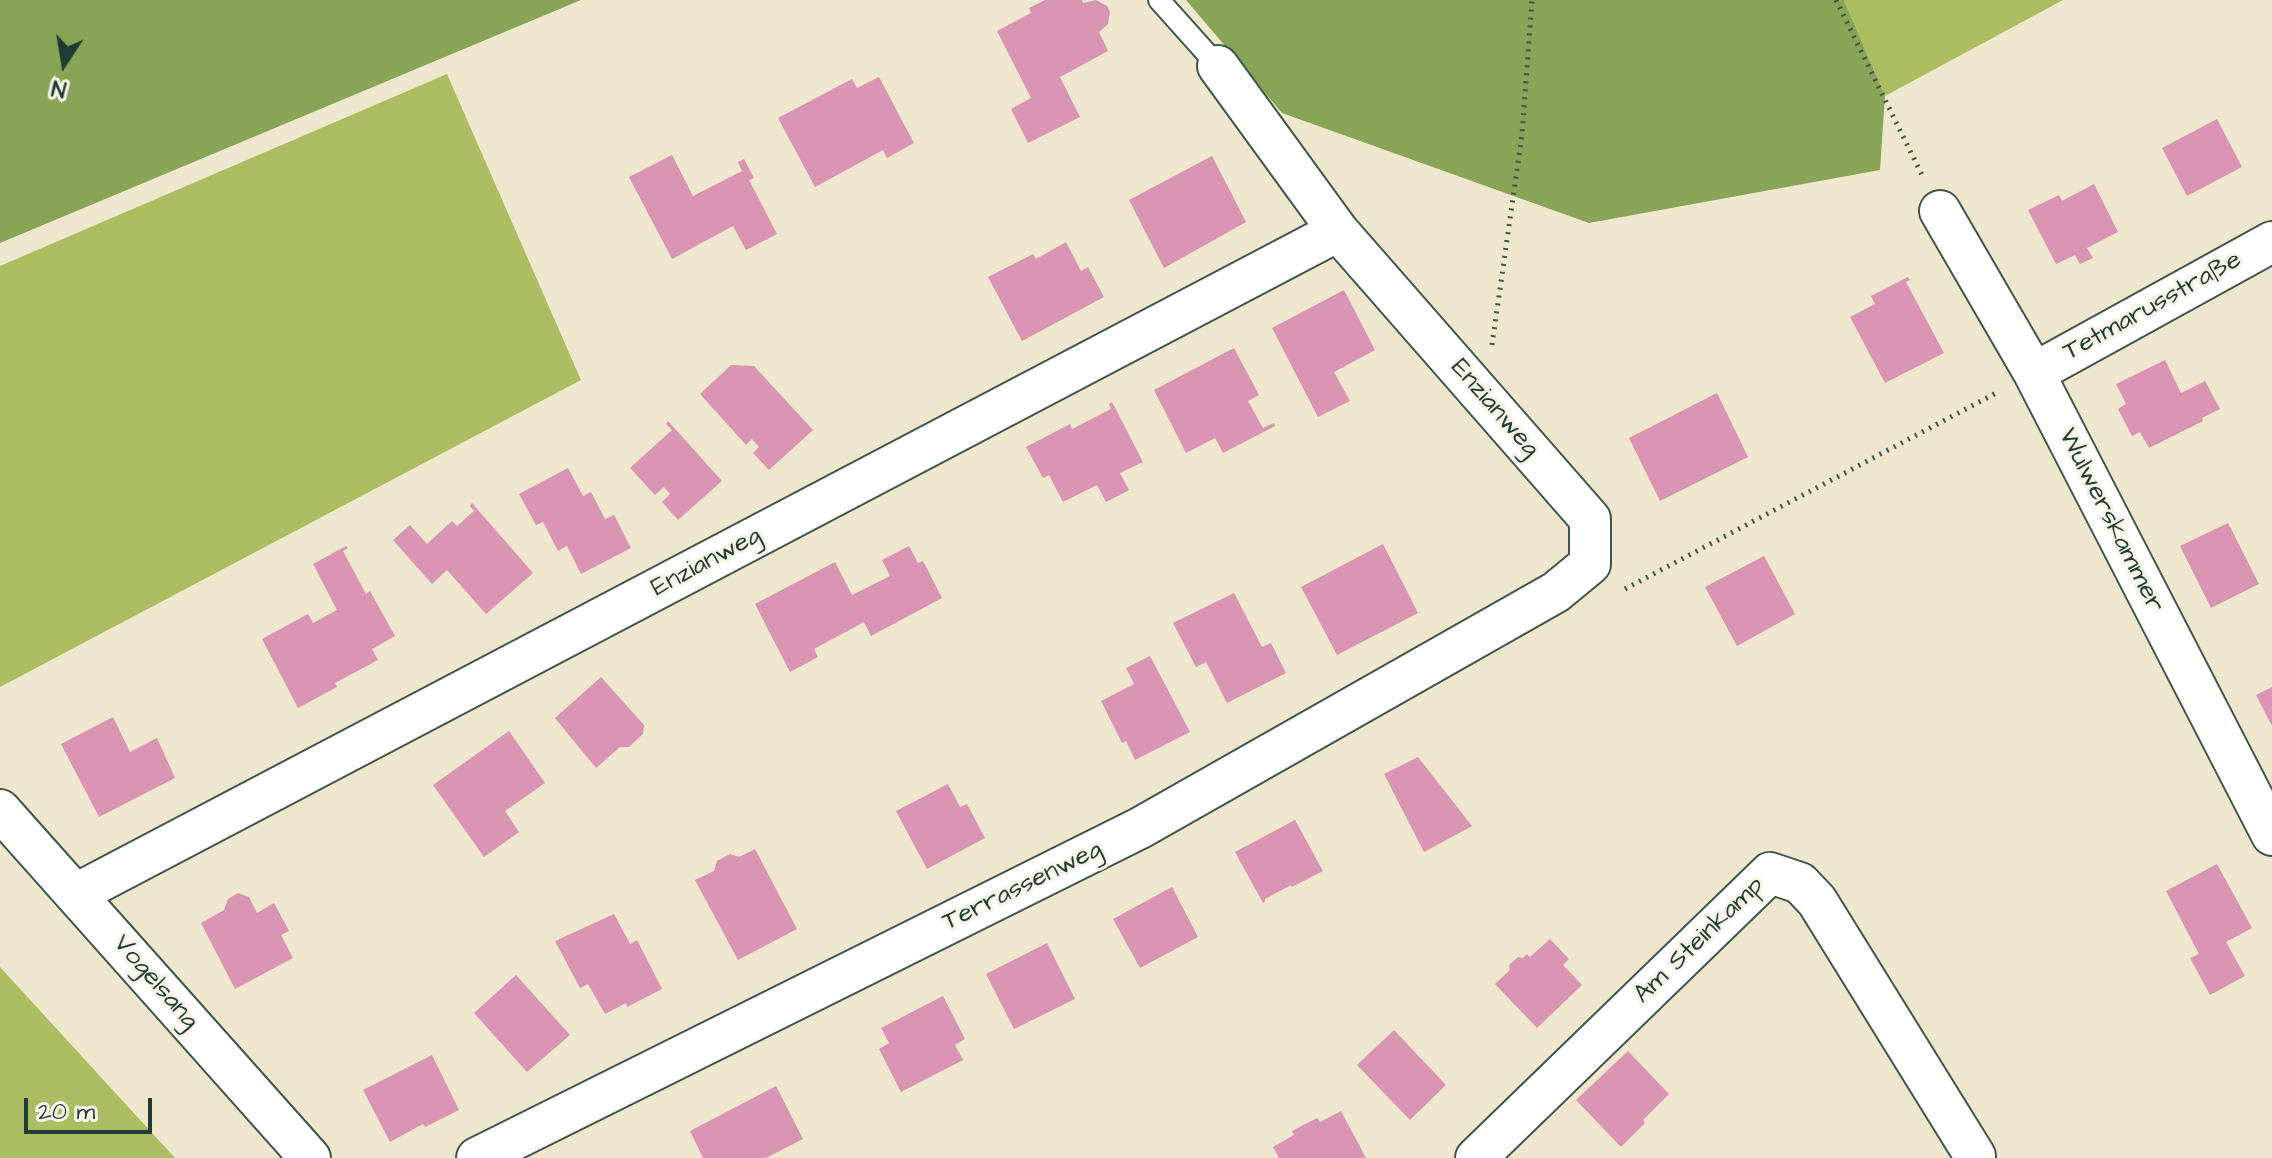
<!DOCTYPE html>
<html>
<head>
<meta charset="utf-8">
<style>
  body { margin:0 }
  #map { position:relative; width:2272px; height:1158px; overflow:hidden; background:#efe7cd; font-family:"Architects Daughter",sans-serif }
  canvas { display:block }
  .north { position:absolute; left:24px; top:24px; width:80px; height:80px; -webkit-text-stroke:6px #f7f3e8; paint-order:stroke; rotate:192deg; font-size:22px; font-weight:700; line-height:32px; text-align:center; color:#1f3d34 }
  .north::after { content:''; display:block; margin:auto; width:28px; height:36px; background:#1f3d34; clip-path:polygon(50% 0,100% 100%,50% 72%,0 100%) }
  .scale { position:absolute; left:24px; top:1098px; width:128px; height:36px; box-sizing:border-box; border:4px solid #1f3d34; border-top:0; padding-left:10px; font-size:24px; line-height:28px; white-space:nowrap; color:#1f3d34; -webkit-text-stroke:6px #f7f3e8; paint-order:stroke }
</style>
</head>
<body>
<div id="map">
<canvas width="2272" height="1158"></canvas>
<div class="north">N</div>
<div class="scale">20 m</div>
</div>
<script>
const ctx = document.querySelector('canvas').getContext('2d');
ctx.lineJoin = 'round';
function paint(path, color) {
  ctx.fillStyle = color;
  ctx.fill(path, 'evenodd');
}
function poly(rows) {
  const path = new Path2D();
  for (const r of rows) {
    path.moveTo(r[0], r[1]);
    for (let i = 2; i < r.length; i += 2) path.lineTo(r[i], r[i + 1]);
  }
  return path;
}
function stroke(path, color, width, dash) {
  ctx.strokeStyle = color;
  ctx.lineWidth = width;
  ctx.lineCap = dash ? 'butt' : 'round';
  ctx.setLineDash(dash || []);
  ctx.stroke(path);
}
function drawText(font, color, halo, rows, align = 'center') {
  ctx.font = font + ' "Architects Daughter",sans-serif';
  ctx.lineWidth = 6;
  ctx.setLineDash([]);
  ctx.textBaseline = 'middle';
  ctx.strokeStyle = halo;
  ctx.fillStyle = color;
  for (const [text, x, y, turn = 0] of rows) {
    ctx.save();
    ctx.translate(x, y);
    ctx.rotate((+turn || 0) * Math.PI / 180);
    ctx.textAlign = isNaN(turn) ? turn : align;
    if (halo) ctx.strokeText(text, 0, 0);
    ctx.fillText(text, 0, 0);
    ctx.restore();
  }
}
paint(poly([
  [1844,0,2063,0,1885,96],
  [447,74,581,380,0,687,0,266],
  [0,967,175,1158,0,1158]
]), '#abbd60');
paint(poly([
  [0,0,581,0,0,243],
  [1186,0,1844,0,1885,96,1880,170,1589,223,1282,113]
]), '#88a456');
paint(poly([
  [1045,0,1082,0,1083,3,1096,0,1107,6,1110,12,1108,24,1099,32,1108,51,1060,77,1080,117,1028,143,1011,109,1031,98,997,31,1031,13,1029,8],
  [879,77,914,143,887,158,883,150,815,187,778,118,852,79,857,88],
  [2217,119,2242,167,2187,196,2162,148],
  [672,155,693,196,742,171,738,162,744,159,754,178,749,180,777,234,746,250,733,226,672,259,629,177],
  [1212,156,1246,222,1164,268,1129,200],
  [2094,184,2118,232,2087,248,2093,258,2080,264,2075,255,2056,264,2028,210,2059,195,2062,201],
  [1066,242,1081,271,1088,267,1104,297,1022,341,988,277,1033,254,1036,259],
  [1908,277,1910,280,1906,282,1944,353,1885,383,1850,317,1875,304,1871,296],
  [1344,290,1375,350,1334,372,1350,401,1318,417,1272,328],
  [1234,348,1259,395,1248,401,1263,428,1274,423,1275,426,1223,453,1215,438,1186,453,1154,390],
  [2165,360,2181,393,2205,381,2220,409,2202,418,2203,421,2149,448,2140,432,2132,436,2118,409,2126,404,2116,384],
  [731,365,754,366,813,430,769,470,753,453,759,447,752,439,746,445,700,394],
  [1717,393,1748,457,1660,501,1629,438],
  [1112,402,1143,462,1120,473,1129,490,1106,502,1097,485,1063,502,1049,475,1043,478,1026,447,1070,424,1072,429,1111,409,1109,404],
  [668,421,722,481,678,520,662,502,670,494,664,487,655,495,630,468,672,430,666,424],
  [568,468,583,496,591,492,605,519,614,515,631,548,581,574,567,546,558,551,543,522,536,525,519,494],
  [472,503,533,573,486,614,447,570,432,584,393,540,410,525,427,544,452,521,457,526,474,511,470,506],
  [2228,523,2259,584,2211,608,2180,546],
  [1383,544,1418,613,1337,655,1301,587],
  [346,546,348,548,343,551,366,594,370,591,395,636,372,649,378,660,335,683,337,687,298,708,262,639,308,614,313,623,337,610,313,564],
  [909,546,918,563,923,561,942,598,871,636,864,622,814,649,818,657,790,672,755,604,835,562,852,595,890,576,882,560],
  [1764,556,1795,614,1737,646,1705,587],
  [1234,593,1262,647,1271,643,1286,673,1227,703,1206,662,1196,667,1173,623],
  [1150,656,1190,732,1135,760,1126,741,1122,743,1101,701,1134,684,1126,668],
  [601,677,644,725,643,734,629,747,620,747,596,768,555,718],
  [2272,687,2272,726,2256,695],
  [113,717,130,752,157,738,175,778,99,817,61,744],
  [509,731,545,783,505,811,519,832,484,857,433,785],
  [1418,757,1472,826,1424,852,1384,774],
  [948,784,960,807,967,804,985,838,927,869,896,811],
  [1295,820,1323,871,1292,887,1291,885,1265,899,1265,901,1263,903,1235,852],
  [755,849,797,929,738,960,695,880,714,871,717,861,730,854,739,857],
  [2217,864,2252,928,2226,942,2245,976,2210,995,2190,958,2199,954,2166,891],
  [1172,887,1198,937,1140,968,1113,919],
  [238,893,249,897,257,913,274,903,289,931,281,935,293,958,235,989,201,923,224,910,228,899],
  [614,914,630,944,637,940,662,989,627,1007,626,1003,605,1014,588,984,580,988,555,941],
  [1550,939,1569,959,1563,965,1582,985,1537,1028,1495,984,1510,970,1509,965,1518,957,1523,958,1527,954,1530,957],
  [1047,943,1075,999,1014,1029,986,974],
  [516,975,570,1035,527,1072,474,1013],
  [943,996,965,1039,955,1045,963,1060,901,1092,879,1049,889,1043,881,1028],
  [1394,1030,1446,1085,1410,1120,1357,1065],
  [1628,1051,1669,1094,1643,1120,1645,1123,1621,1147,1576,1100],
  [432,1055,459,1110,425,1127,423,1124,390,1142,363,1090],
  [776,1086,803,1139,766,1158,703,1158,690,1131],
  [1341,1111,1366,1158,1279,1158,1273,1147,1294,1135,1292,1131,1317,1118,1320,1122]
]), '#d894b2');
const lane = poly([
  [1159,0,1218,66]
]);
const street = poly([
  [1940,211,2034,373,2272,835],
  [2034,373,2272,242],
  [0,810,310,1158],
  [76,894,1338,231],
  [477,1158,1140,828,1556,592,1590,564,1590,519,1338,231,1218,66],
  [1476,1158,1770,873,1800,883,1817,901,1975,1156,1973,1158]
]);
stroke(lane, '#3e564b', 24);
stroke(street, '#3e564b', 44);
stroke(poly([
  [1836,0,1922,175],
  [1492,345,1522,135,1532,0],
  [1625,589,1998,392]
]), '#3e564b', 5, [2, 6]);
stroke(lane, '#fff', 20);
stroke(street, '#fff', 40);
drawText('26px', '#1f3d34', '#f7f3e8', [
  ["Tetmarusstraße",2153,307,-29],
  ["Enzianweg",1494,409,49],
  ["Wulwerskammer",2110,521,63],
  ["Enzianweg",707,563,-28],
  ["Terrassenweg",1023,887,-26],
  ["Am Steinkamp",1700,941,-44],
  ["Vogelsang",155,983,49]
]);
</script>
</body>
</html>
